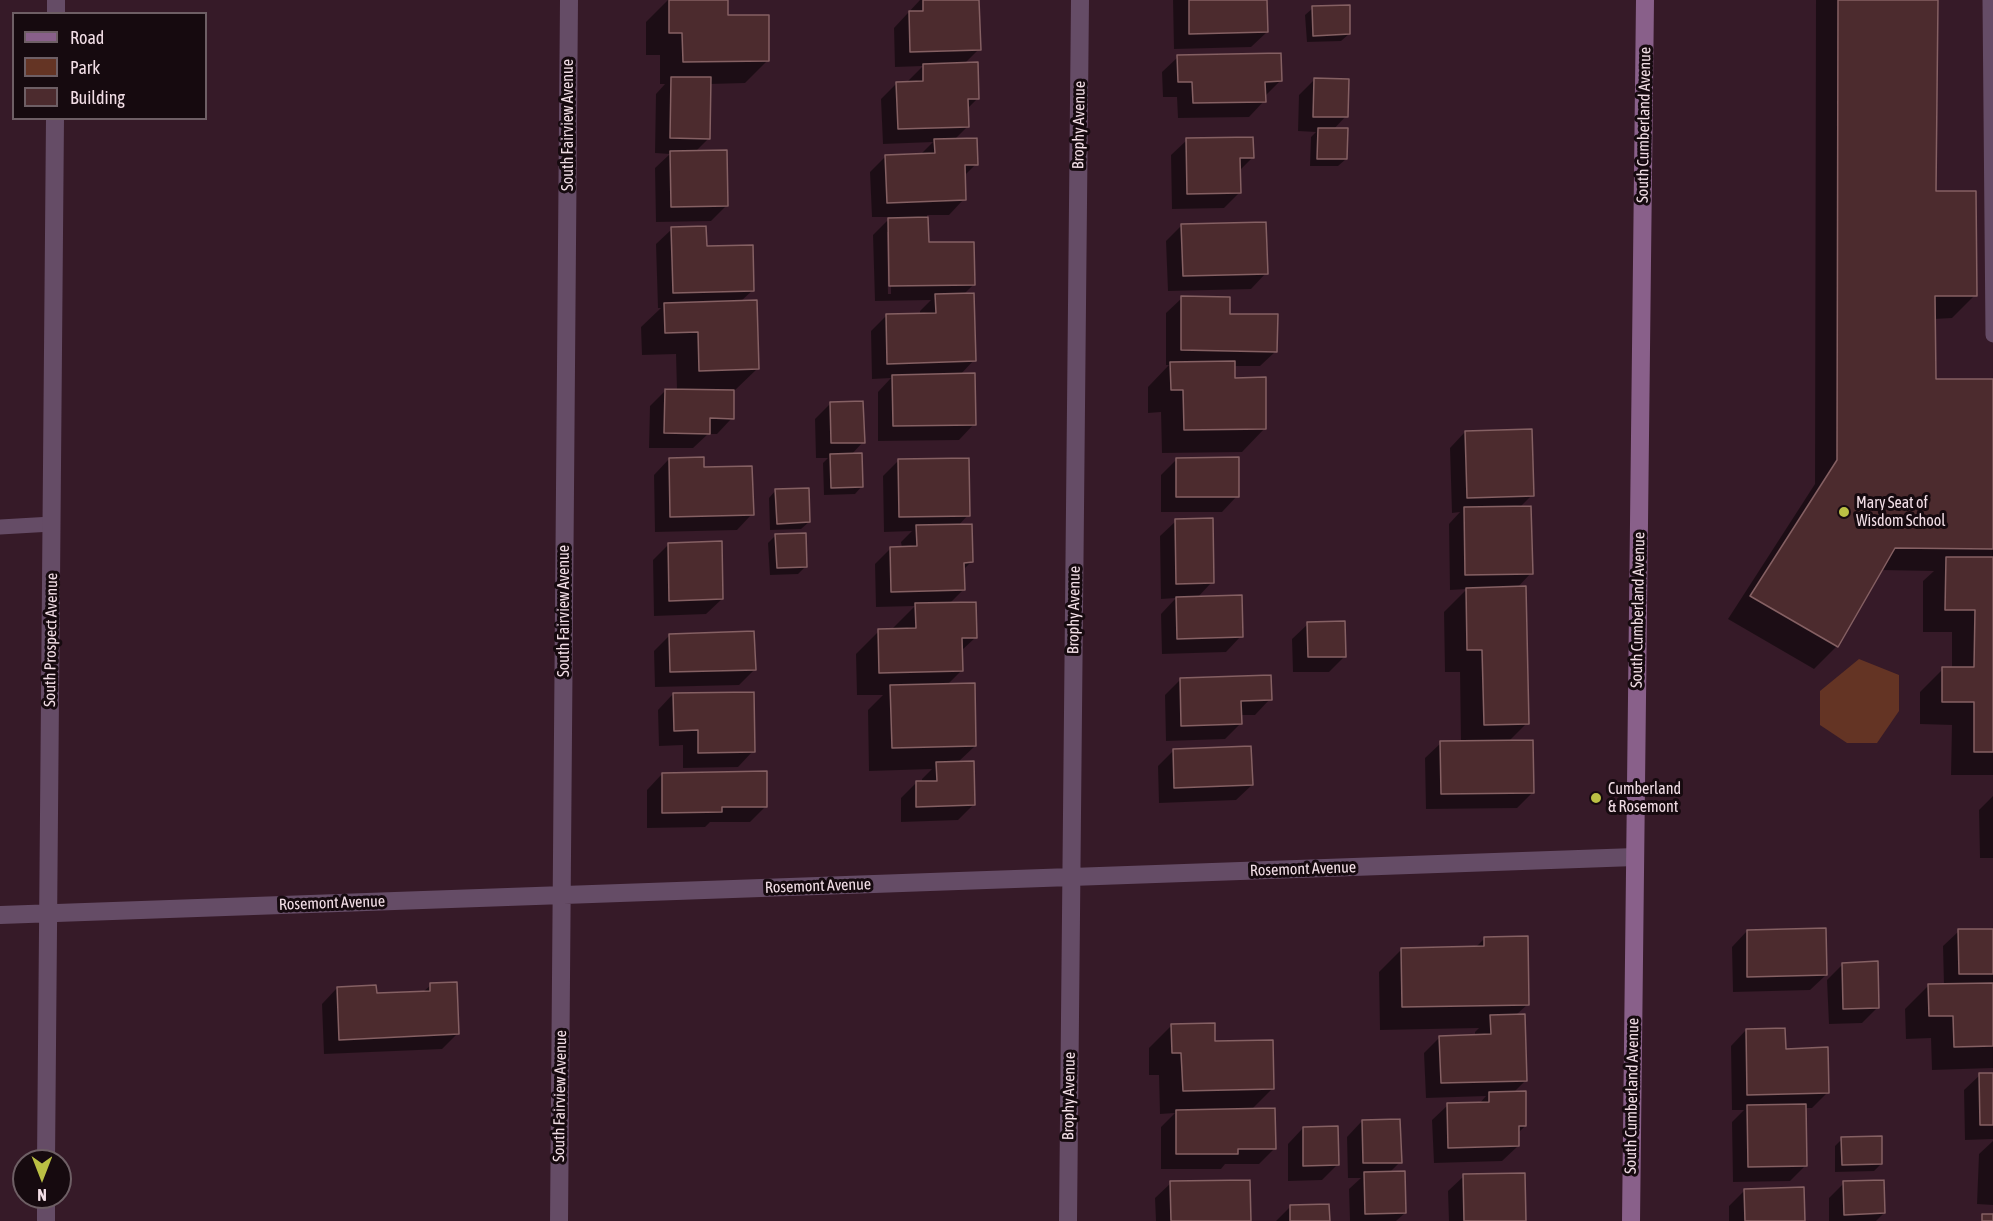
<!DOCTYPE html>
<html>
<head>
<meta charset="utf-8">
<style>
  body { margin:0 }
  #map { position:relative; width:1993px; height:1221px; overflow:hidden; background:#361a28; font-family:"Asap Condensed",sans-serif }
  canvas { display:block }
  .legend { position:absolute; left:12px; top:12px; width:195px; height:108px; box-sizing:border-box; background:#160a0f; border:2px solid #6e5f65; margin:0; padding:8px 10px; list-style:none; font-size:18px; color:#f2dee6 }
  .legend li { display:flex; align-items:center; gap:12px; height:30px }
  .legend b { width:30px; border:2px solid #6e5f65 }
  .north { position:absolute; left:12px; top:1149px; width:60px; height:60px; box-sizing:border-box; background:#160a0f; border:2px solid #6e5f65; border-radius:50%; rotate:180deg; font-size:16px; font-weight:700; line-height:24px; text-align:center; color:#f2dee6 }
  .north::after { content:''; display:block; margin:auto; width:21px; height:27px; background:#bbc044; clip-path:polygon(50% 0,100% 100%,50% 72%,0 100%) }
</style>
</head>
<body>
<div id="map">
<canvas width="1993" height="1221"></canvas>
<ul class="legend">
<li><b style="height:8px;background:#89608a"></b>Road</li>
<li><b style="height:16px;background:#643424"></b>Park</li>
<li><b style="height:16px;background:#4c2b2e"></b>Building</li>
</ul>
<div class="north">N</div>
</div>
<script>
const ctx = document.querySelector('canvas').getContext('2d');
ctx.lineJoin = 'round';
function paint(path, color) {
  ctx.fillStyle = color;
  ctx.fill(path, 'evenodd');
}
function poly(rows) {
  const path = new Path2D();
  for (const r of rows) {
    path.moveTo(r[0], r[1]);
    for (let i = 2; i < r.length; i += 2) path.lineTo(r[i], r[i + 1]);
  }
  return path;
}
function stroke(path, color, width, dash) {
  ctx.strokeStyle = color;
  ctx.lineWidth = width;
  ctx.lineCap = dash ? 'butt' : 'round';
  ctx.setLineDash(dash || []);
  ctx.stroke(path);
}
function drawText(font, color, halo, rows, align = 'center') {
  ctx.font = font + ' "Asap Condensed",sans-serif';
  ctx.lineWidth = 6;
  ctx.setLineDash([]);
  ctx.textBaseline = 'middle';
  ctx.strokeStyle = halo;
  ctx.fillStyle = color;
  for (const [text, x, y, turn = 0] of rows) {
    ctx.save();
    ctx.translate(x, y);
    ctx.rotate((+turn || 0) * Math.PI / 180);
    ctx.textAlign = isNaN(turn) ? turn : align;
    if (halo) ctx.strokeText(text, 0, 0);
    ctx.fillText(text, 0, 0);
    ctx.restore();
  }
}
paint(poly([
  [1859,659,1899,675,1899,711,1877,743,1847,743,1820,725,1820,691]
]), '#643424');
paint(poly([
  [668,0,727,0,727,17,768,60,745,83,710,84,709,138,695,152,727,205,711,221,656,222,655,168,670,154,655,153,656,94,665,84,660,84,660,55,646,55,646,22],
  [920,0,978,0,979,49,964,64,978,98,967,109,968,126,954,140,976,164,963,177,964,199,949,215,927,215,928,244,973,285,963,295,974,360,960,375,974,424,959,440,878,441,878,392,891,378,872,379,871,331,886,316,920,315,920,311,931,300,875,301,873,235,891,217,872,217,870,172,886,156,920,155,933,142,883,144,881,99,896,84,908,83,908,81,923,66,895,67,894,28],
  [887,232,890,232,891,294,888,294],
  [1173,0,1266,0,1267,32,1251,47,1174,49],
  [1816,0,1936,0,1935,192,1975,295,1952,318,1934,319,1934,381,1993,381,1993,775,1951,775,1952,725,1920,724,1920,692,1943,669,1952,669,1952,632,1923,632,1923,581,1934,571,1880,570,1837,646,1814,669,1728,619,1815,484],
  [1313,8,1349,34,1341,41,1307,42,1305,15],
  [1178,57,1280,81,1265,96,1264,101,1249,117,1178,118,1177,97,1163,97,1162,72],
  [1314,80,1346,116,1333,130,1346,159,1338,166,1310,166,1311,137,1316,132,1298,131,1299,95],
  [1187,140,1252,158,1239,171,1240,192,1224,208,1172,209,1171,155],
  [1182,225,1266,273,1251,289,1168,291,1166,241],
  [672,229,705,248,753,290,740,302,757,369,733,392,732,418,717,434,708,434,693,448,649,448,650,406,666,390,677,390,676,354,642,355,641,327,661,308,658,308,656,244],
  [1182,298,1228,315,1276,351,1260,366,1234,366,1234,379,1265,428,1242,452,1162,453,1161,412,1148,413,1148,387,1169,365,1166,365,1166,313],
  [831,403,863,442,851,455,862,486,855,494,824,495,823,463,828,458,816,458,815,419],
  [1465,432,1532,495,1520,507,1531,573,1517,588,1527,723,1508,742,1532,793,1517,808,1426,809,1425,758,1441,743,1461,742,1460,672,1445,672,1444,612,1467,589,1450,590,1449,524,1460,512,1452,513,1450,448],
  [669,459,703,469,752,514,737,530,655,532,654,475],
  [1177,459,1237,496,1222,512,1161,512,1161,475],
  [899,460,968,515,958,526,971,562,962,571,963,590,949,604,976,637,961,651,962,670,947,685,975,746,957,763,973,805,958,820,901,822,901,798,917,782,922,782,922,779,932,769,869,771,868,710,883,695,857,695,856,654,879,631,893,630,893,628,915,606,876,607,875,564,891,548,902,548,901,542,912,531,884,532,883,476],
  [776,490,809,522,801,529,770,530,769,498],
  [1176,521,1212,582,1197,598,1241,636,1226,652,1162,654,1161,614,1176,598,1161,599,1160,536],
  [776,535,805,567,798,574,770,575,768,543],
  [669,544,722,599,706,614,654,616,653,560],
  [1308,624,1345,656,1329,672,1293,672,1292,639],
  [670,635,754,670,739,685,655,687,654,651],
  [1181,679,1270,699,1255,715,1240,715,1240,724,1225,739,1166,741,1165,695],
  [673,694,753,751,738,767,683,768,683,745,659,746,658,710],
  [1173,751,1252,785,1236,800,1159,803,1158,766],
  [662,774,766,806,750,822,710,822,705,827,647,828,647,790],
  [1993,796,1993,858,1980,858,1979,810],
  [1993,930,1993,1068,1932,1070,1931,1038,1906,1039,1905,1009,1928,986,1944,986,1943,946,1959,931],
  [1747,931,1826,975,1810,990,1733,992,1732,947],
  [1484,939,1528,1004,1516,1015,1526,1080,1513,1093,1525,1126,1518,1133,1518,1146,1502,1161,1434,1163,1432,1120,1448,1105,1479,1104,1486,1096,1426,1098,1424,1053,1440,1037,1475,1036,1475,1032,1479,1028,1380,1030,1379,972,1402,949,1476,947],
  [1843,964,1878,1007,1862,1023,1829,1024,1827,980],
  [431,985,457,1034,442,1049,324,1054,322,1004,337,988,375,994,423,992],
  [1172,1025,1214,1043,1273,1088,1251,1110,1275,1148,1259,1164,1225,1164,1221,1169,1161,1169,1161,1127,1175,1113,1160,1114,1159,1075,1149,1075,1149,1048],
  [1746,1030,1784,1050,1828,1092,1812,1108,1805,1108,1806,1165,1790,1181,1733,1182,1732,1122,1744,1110,1732,1110,1731,1046],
  [1980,1075,1993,1075,1993,1139,1965,1140,1964,1090],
  [1362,1121,1400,1162,1389,1173,1405,1213,1396,1221,1350,1221,1349,1189,1361,1178,1348,1178,1347,1137],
  [1303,1128,1338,1164,1322,1180,1288,1181,1288,1144],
  [1842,1139,1881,1164,1874,1171,1835,1172,1835,1146],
  [1993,1141,1993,1205,1977,1204,1979,1154],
  [1464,1176,1525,1221,1449,1221,1448,1191],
  [1171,1183,1249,1221,1156,1221,1155,1198],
  [1844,1183,1884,1213,1876,1221,1829,1221,1829,1198],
  [1744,1191,1803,1221,1729,1221,1729,1206],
  [1291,1206,1328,1221,1276,1221]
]), '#0007');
const building = poly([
  [669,0,728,0,728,15,769,15,769,61,683,62,682,33,669,33,669,0],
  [923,0,979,0,981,50,910,52,909,11,923,11,923,0],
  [1189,0,1267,0,1268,32,1189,34,1189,0],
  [1838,0,1938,0,1936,191,1976,191,1977,296,1935,296,1936,379,1993,379,1993,549,1895,548,1838,647,1750,596,1837,460,1838,0],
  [1350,5,1350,34,1313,36,1312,6,1350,5],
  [1281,53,1282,81,1265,82,1266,102,1193,103,1192,82,1178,82,1177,55,1281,53],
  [978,62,979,99,968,99,969,127,898,129,896,82,923,81,923,64,978,62],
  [671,77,711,77,710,139,670,138,671,77],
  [1314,78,1349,79,1348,117,1313,117,1314,78],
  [1318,128,1348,128,1347,159,1317,159,1318,128],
  [1253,137,1254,158,1240,158,1241,193,1187,194,1186,138,1253,137],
  [977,138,978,165,965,165,966,200,887,203,885,155,935,153,934,139,977,138],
  [727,150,728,206,671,207,670,151,727,150],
  [928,217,929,242,974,242,975,285,889,286,888,218,928,217],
  [1266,222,1268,274,1183,276,1181,224,1266,222],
  [706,226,707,246,753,245,754,291,673,293,671,227,706,226],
  [974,293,976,361,887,364,886,314,936,313,935,294,974,293],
  [1181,296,1230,297,1230,314,1278,314,1277,352,1181,350,1181,296],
  [757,300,759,369,699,371,698,332,665,333,664,303,757,300],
  [1235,361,1235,378,1266,377,1266,429,1184,430,1183,390,1171,390,1170,362,1235,361],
  [975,373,976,425,893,426,892,375,975,373],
  [665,389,734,390,734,419,710,418,710,434,664,433,665,389],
  [863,401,865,443,831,443,830,402,863,401],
  [1532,429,1534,496,1467,498,1465,431,1532,429],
  [862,453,863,487,831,488,830,454,862,453],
  [704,457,704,467,752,466,754,515,670,517,669,458,704,457],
  [1239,457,1239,497,1176,497,1176,458,1239,457],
  [969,458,970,516,899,517,898,459,969,458],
  [809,488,810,522,777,524,775,489,809,488],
  [1531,506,1533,574,1465,575,1464,507,1531,506],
  [1213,518,1214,583,1176,584,1175,519,1213,518],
  [972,524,973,562,964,563,965,590,891,592,890,547,917,546,916,525,972,524],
  [806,533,807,567,777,568,775,534,806,533],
  [722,541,723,599,669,601,668,543,722,541],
  [1946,557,1993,557,1993,752,1974,752,1974,702,1942,702,1942,667,1974,667,1975,610,1945,610,1946,557],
  [1526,586,1529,724,1484,725,1482,650,1467,650,1466,588,1526,586],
  [1242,595,1243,637,1177,639,1176,597,1242,595],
  [976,602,977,638,962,638,963,671,879,673,878,629,916,628,915,603,976,602],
  [1345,621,1346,657,1308,657,1307,622,1345,621],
  [754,631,756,670,670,672,669,634,754,631],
  [1271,675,1272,700,1241,701,1242,724,1181,726,1180,678,1271,675],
  [975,683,976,746,892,748,890,685,975,683],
  [754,692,755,752,698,753,698,730,674,731,673,693,754,692],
  [1533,740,1534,793,1441,794,1440,741,1533,740],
  [1251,746,1253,785,1174,788,1173,749,1251,746],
  [974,761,975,805,916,807,916,781,937,781,936,762,974,761],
  [767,771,767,807,722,807,722,812,662,813,662,773,767,771],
  [1826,928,1827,975,1747,977,1747,930,1826,928],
  [1958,929,1993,929,1993,974,1959,974,1958,929],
  [1528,936,1529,1005,1402,1007,1401,948,1484,946,1484,937,1528,936],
  [1878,961,1879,1008,1843,1009,1842,963,1878,961],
  [457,982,459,1034,339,1040,337,987,376,985,377,993,430,991,430,983,457,982],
  [1993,983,1993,1046,1954,1047,1953,1016,1929,1016,1928,984,1993,983],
  [1525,1014,1527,1081,1441,1083,1439,1036,1491,1034,1490,1015,1525,1014],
  [1215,1023,1215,1041,1273,1040,1274,1089,1183,1091,1181,1053,1172,1053,1171,1024,1215,1023],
  [1785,1028,1786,1049,1828,1047,1829,1093,1747,1095,1746,1029,1785,1028],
  [1979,1073,1993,1073,1993,1125,1980,1125,1979,1073],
  [1526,1091,1526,1126,1519,1126,1519,1146,1448,1148,1447,1103,1489,1102,1489,1092,1526,1091],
  [1806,1104,1807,1166,1748,1167,1747,1105,1806,1104],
  [1275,1108,1276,1149,1238,1149,1238,1154,1176,1154,1176,1110,1275,1108],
  [1400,1119,1402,1163,1363,1163,1362,1120,1400,1119],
  [1338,1126,1339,1165,1303,1166,1303,1127,1338,1126],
  [1882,1136,1882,1164,1842,1165,1841,1137,1882,1136],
  [1405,1171,1406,1213,1365,1214,1364,1172,1405,1171],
  [1525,1173,1526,1221,1464,1221,1463,1174,1525,1173],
  [1250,1180,1251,1221,1171,1221,1170,1181,1250,1180],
  [1884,1180,1885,1213,1844,1215,1843,1181,1884,1180],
  [1804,1187,1805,1221,1745,1221,1744,1189,1804,1187],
  [1329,1204,1330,1221,1290,1221,1290,1205,1329,1204],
  [1982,1214,1993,1214,1993,1221,1982,1221,1982,1214]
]);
paint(building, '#4c2b2e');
stroke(building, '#856063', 1.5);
stroke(poly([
  [1990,0,1993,335],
  [0,527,52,524]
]), '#654c66', 15);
stroke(poly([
  [56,14,56,0],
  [0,915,1635,857],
  [46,1161,55,118],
  [46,1221,46,1197],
  [559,1221,569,0],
  [1068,1221,1080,0]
]), '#654c66', 18);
stroke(poly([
  [1631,1221,1645,0]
]), '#89608a', 18);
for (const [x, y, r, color] of [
  [1844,512,6,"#bbc044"],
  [1596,798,6,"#bbc044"]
]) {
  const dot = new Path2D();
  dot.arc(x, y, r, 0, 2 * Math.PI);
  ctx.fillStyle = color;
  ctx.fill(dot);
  stroke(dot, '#160a0f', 2);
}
drawText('16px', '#f2dee6', '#160a0f', [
  ["South Fairview Avenue",568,125,-90],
  ["Brophy Avenue",1079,125,-89],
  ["South Cumberland Avenue",1644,125,-89],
  ["Brophy Avenue",1074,610,-89],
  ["South Cumberland Avenue",1638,610,-89],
  ["South Fairview Avenue",564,611,-90],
  ["South Prospect Avenue",51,640,-89],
  ["Rosemont Avenue",1303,869,-2],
  ["Rosemont Avenue",818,886,-2],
  ["Rosemont Avenue",332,903,-2],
  ["South Fairview Avenue",560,1096,-89],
  ["Brophy Avenue",1069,1096,-89],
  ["South Cumberland Avenue",1632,1096,-89]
]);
drawText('16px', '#f2dee6', '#160a0f', [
  ["Mary Seat of",1856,503],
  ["Wisdom School",1856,521],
  ["Cumberland",1608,789],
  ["& Rosemont",1608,807]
], 'left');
</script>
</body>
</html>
